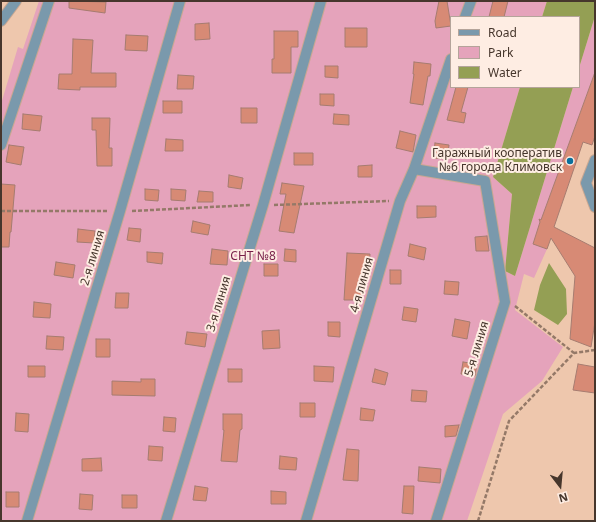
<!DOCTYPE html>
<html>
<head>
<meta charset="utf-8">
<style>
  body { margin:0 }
  #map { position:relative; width:596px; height:522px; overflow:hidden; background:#eec7ad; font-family:"Noto Sans",sans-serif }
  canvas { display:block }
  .frame { position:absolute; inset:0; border:2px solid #46362c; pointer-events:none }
  .legend { position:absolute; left:450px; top:16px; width:130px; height:72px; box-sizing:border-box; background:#feede3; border:1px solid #b4a49a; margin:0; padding:5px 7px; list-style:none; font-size:12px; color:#46362c }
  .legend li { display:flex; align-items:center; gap:8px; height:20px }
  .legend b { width:20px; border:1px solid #b4a49a }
  .north { position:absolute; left:540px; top:466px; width:40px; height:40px; -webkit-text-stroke:3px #feede3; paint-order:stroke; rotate:164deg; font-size:11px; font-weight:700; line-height:16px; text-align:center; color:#46362c }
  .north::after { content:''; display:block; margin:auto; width:14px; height:18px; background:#46362c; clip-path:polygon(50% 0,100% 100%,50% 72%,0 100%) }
</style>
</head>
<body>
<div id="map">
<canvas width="596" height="522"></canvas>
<div class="frame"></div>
<ul class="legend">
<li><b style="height:5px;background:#7a99ac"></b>Road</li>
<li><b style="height:11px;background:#e5a3bb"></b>Park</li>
<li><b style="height:11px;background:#949f54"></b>Water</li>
</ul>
<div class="north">N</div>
</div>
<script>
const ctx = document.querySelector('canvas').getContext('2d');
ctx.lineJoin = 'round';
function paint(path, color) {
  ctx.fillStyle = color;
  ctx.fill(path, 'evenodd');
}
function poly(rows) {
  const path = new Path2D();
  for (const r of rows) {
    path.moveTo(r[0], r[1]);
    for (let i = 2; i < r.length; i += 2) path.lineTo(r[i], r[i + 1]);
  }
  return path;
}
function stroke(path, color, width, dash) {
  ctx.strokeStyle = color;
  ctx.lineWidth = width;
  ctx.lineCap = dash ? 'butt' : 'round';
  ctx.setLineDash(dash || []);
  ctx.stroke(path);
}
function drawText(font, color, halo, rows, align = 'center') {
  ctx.font = font + ' "Noto Sans",sans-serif';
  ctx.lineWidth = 4;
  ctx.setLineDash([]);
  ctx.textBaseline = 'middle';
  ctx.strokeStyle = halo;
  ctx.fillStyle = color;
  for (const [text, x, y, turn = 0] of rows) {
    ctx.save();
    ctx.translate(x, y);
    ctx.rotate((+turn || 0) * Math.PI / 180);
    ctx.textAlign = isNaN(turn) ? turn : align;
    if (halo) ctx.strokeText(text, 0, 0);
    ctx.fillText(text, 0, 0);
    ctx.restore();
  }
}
paint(poly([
  [39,1,547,1,542,17,451,17,451,87,520,87,493,177,512,194,505,271,515,276,573,87,579,87,579,68,595,16,595,72,533,243,547,249,534,278,524,274,515,310,563,347,542,381,503,414,467,521,1,521,1,104,18,47,23,49]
]), '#e5a3bb');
paint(poly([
  [547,1,595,1,595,16,579,68,579,17,542,17],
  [520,87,573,87,515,276,505,271,512,194,493,177],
  [549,263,566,289,567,314,558,325,534,310,540,285]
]), '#949f54');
const building = poly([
  [69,1,106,2,105,13,69,8,69,1],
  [439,1,447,1,451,26,436,28,435,21,439,1],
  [493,1,508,1,504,17,489,17,493,1],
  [209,23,210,39,195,40,195,24,209,23],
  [345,28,367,28,367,47,345,47,345,28],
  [274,31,298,31,298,47,291,47,291,73,272,73,272,59,274,59,274,31],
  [126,35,148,36,147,51,125,50,126,35],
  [73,39,93,40,91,73,116,73,116,87,80,87,80,90,58,89,59,74,72,74,73,39],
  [414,62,431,64,430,76,428,76,423,105,410,103,414,74,413,74,414,62],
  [325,66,338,66,338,78,325,77,325,66],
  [178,75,194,76,193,89,177,89,178,75],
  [594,75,595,76,595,136,592,145,583,142,554,227,595,248,595,322,591,347,570,339,575,276,551,238,547,249,533,244,540,222,539,219,541,220,594,75],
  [456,87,468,87,461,112,466,113,464,123,447,120,456,87],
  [320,94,334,94,334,106,320,105,320,94],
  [163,101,182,101,182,113,163,113,163,101],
  [241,108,257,108,257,123,241,123,241,108],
  [23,114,42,116,40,131,22,129,23,114],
  [334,114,349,115,349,125,333,124,334,114],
  [92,118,110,118,109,148,112,148,112,166,97,166,96,130,92,130,92,118],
  [400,131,416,135,413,152,396,148,400,131],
  [166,139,183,140,183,151,165,151,166,139],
  [435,143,449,145,447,159,433,158,435,143],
  [9,145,24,147,21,165,6,162,9,145],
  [294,153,313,153,313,165,294,165,294,153],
  [372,165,372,177,358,177,358,166,372,165],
  [229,175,243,178,241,189,228,187,229,175],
  [282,183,304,186,294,233,279,231,286,194,280,194,282,183],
  [1,184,15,185,11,232,10,232,9,247,1,247,1,184],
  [145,189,159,190,158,201,145,200,145,189],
  [171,189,186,190,185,201,171,200,171,189],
  [199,191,213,192,213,202,197,202,199,191],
  [417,206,436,206,436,217,417,218,417,206],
  [193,221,210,225,208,235,191,232,193,221],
  [129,228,141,229,140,242,127,240,129,228],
  [78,229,95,231,94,243,77,242,78,229],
  [487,236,489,251,476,251,475,237,487,236],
  [410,244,426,248,424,260,408,256,410,244],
  [212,249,228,251,227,265,210,264,212,249],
  [285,249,296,250,296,262,284,261,285,249],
  [147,252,163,253,162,264,147,262,147,252],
  [347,253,370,254,369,270,362,269,362,300,344,300,347,253],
  [56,262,75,265,73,278,54,275,56,262],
  [264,264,278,264,278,276,264,276,264,264],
  [390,270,401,270,401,284,390,284,390,270],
  [445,281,459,282,458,295,444,294,445,281],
  [116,293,129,293,128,308,115,308,116,293],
  [34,302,51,304,50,318,33,317,34,302],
  [404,307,418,309,416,322,402,320,404,307],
  [455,319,470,322,467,339,452,336,455,319],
  [328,322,340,322,340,337,328,336,328,322],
  [279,330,280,348,263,349,262,331,279,330],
  [187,332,207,334,205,347,185,344,187,332],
  [47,336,64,337,63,350,46,349,47,336],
  [96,339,110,339,110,357,96,357,96,339],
  [463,362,477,364,475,376,461,374,463,362],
  [578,364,595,367,595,393,573,390,578,364],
  [28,366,45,366,45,377,28,377,28,366],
  [314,366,334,367,333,382,314,381,314,366],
  [228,369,242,369,242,382,228,382,228,369],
  [375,369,388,373,385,385,372,382,375,369],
  [141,379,155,379,155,396,112,395,112,381,141,382,141,379],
  [412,390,427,391,426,402,411,401,412,390],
  [300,403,315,403,315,417,300,417,300,403],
  [361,408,375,410,373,421,360,420,361,408],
  [16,413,29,414,28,432,15,431,16,413],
  [223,414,242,414,242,429,240,430,237,462,221,461,224,430,223,430,223,414],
  [164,417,176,418,175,432,163,431,164,417],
  [459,425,456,436,445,437,445,426,459,425],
  [149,446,163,447,162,461,148,460,149,446],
  [347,449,359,450,358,481,343,480,347,449],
  [280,456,297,458,296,470,279,469,280,456],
  [101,458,102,471,82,471,82,459,101,458],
  [419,467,441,469,440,483,418,481,419,467],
  [195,486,208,488,206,501,193,500,195,486],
  [404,486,414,486,413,514,402,513,404,486],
  [271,491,286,492,286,504,271,504,271,491],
  [6,492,19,492,19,507,6,507,6,492],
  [80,494,93,495,92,510,79,509,80,494],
  [122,495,137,495,137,508,122,508,122,495]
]);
paint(building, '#d78a75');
stroke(building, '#a67c70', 1);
const minor = poly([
  [465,17,471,1],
  [1,21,16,1],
  [1,145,49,1],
  [595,160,586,183,595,207],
  [414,169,485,181,505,302,436,521],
  [27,521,120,211,180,1],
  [166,521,263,205,321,1],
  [306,521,400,201,414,169,451,59]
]);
stroke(minor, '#c9a791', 12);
stroke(poly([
  [274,205,389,201],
  [1,211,109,211],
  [132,211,251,205],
  [515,306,574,353],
  [478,521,509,421,574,353,595,350]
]), '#947968', 2.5, [4, 2]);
stroke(minor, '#7a99ac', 10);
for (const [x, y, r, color] of [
  [570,161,4,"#0a709d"]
]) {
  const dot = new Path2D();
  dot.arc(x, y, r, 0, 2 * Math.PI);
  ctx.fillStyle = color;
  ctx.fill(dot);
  stroke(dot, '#feede3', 1.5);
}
drawText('12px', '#46362c', '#feede3', [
  ["Гаражный кооператив",562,154],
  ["№6 города Климовск",562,168]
], 'right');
drawText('12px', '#761d47', '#feede3', [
  ["СНТ №8",253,257]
]);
drawText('12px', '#46362c', '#feede3', [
  ["2-я линия",93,258,-73],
  ["4-я линия",362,285,-74],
  ["3-я линия",219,304,-73],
  ["5-я линия",477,349,-73]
]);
</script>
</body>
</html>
